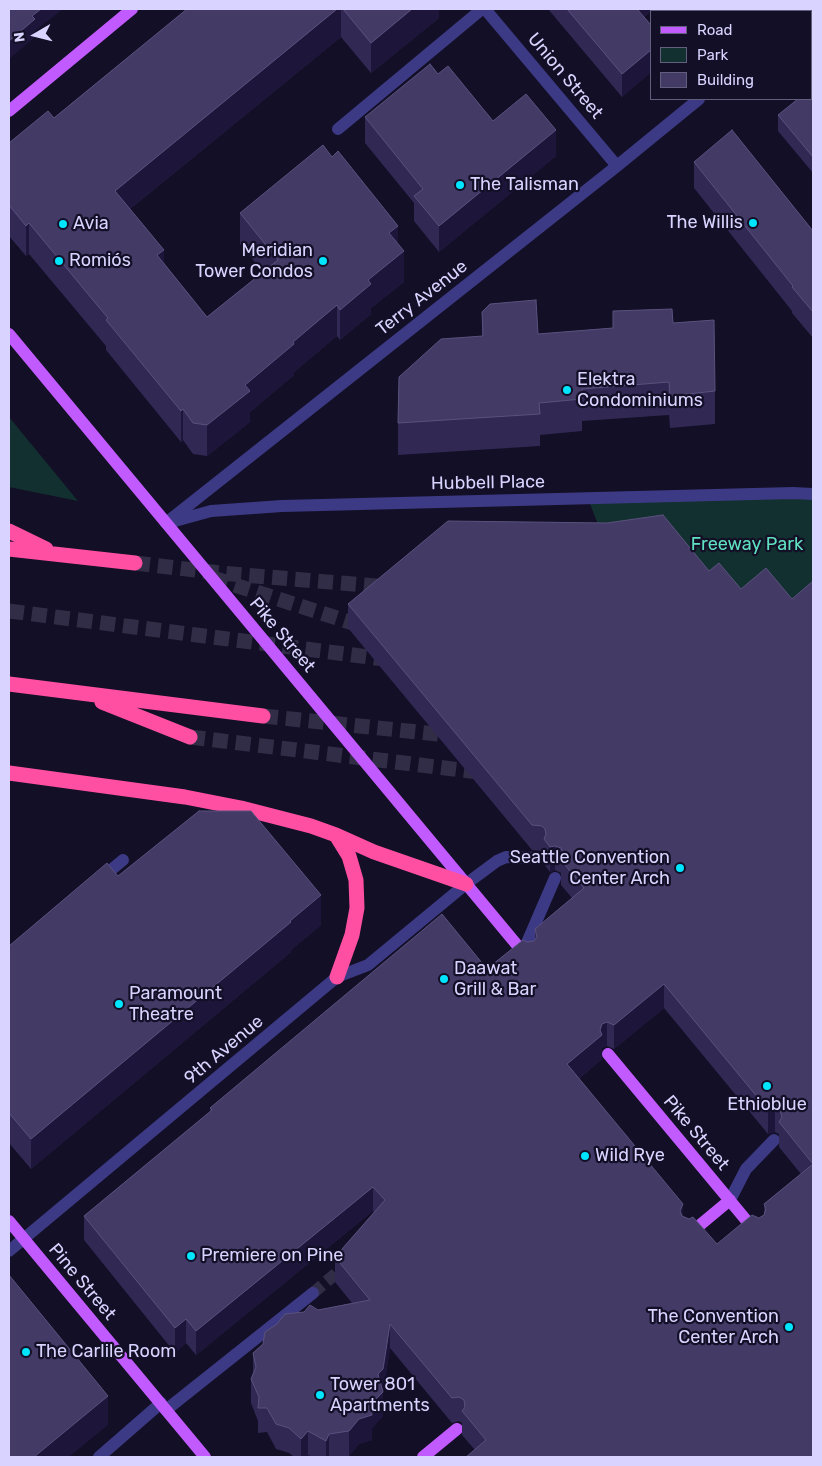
<!DOCTYPE html>
<html>
<head>
<meta charset="utf-8">
<style>
  body { margin:0 }
  #map { position:relative; width:822px; height:1466px; overflow:hidden; background:#130f26; font-family:Rubik,sans-serif }
  canvas { display:block }
  .frame { position:absolute; inset:0; border:10px solid #d9d4ff; pointer-events:none }
  .legend { position:absolute; left:650px; top:10px; width:162px; height:90px; box-sizing:border-box; background:#130f26; border:1px solid #625e7d; margin:0; padding:6px 9px; list-style:none; font-size:15px; color:#d9d4ff }
  .legend li { display:flex; align-items:center; gap:10px; height:25px }
  .legend b { width:25px; border:1px solid #625e7d }
  .north { position:absolute; left:10px; top:10px; width:50px; height:50px; -webkit-text-stroke:4px #130f26; paint-order:stroke; rotate:262deg; font-size:14px; font-weight:700; line-height:20px; text-align:center; color:#d9d4ff }
  .north::after { content:''; display:block; margin:auto; width:18px; height:22px; background:#d9d4ff; clip-path:polygon(50% 0,100% 100%,50% 72%,0 100%) }
</style>
</head>
<body>
<div id="map">
<canvas width="822" height="1466"></canvas>
<div class="frame"></div>
<ul class="legend">
<li><b style="height:6px;background:#c25bff"></b>Road</li>
<li><b style="height:14px;background:#12302f"></b>Park</li>
<li><b style="height:14px;background:#433a66"></b>Building</li>
</ul>
<div class="north">N</div>
</div>
<script>
const ctx = document.querySelector('canvas').getContext('2d');
ctx.lineJoin = 'round';
function paint(path, color) {
  ctx.fillStyle = color;
  ctx.fill(path, 'evenodd');
}
function poly(rows) {
  const path = new Path2D();
  for (const r of rows) {
    path.moveTo(r[0], r[1]);
    for (let i = 2; i < r.length; i += 2) path.lineTo(r[i], r[i + 1]);
  }
  return path;
}
function stroke(path, color, width, dash) {
  ctx.strokeStyle = color;
  ctx.lineWidth = width;
  ctx.lineCap = dash ? 'butt' : 'round';
  ctx.setLineDash(dash || []);
  ctx.stroke(path);
}
function drawText(font, color, halo, rows, align = 'center') {
  ctx.font = font + ' Rubik,sans-serif';
  ctx.lineWidth = 4.5;
  ctx.setLineDash([]);
  ctx.textBaseline = 'middle';
  ctx.strokeStyle = halo;
  ctx.fillStyle = color;
  for (const [text, x, y, turn = 0] of rows) {
    ctx.save();
    ctx.translate(x, y);
    ctx.rotate((+turn || 0) * Math.PI / 180);
    ctx.textAlign = isNaN(turn) ? turn : align;
    if (halo) ctx.strokeText(text, 0, 0);
    ctx.fillText(text, 0, 0);
    ctx.restore();
  }
}
paint(poly([
  [9,417,78,501,9,487],
  [813,493,813,606,741,613,607,548,587,496]
]), '#12302f');
stroke(poly([
  [313,1293,347,1264]
]), '#312d47', 12, [12, 6]);
stroke(poly([
  [135,563,220,573,389,587],
  [213,578,365,627],
  [9,611,392,660],
  [263,716,456,736],
  [190,737,486,773]
]), '#312d47', 15, [15, 8]);
stroke(poly([
  [485,9,617,166],
  [806,11,809,9],
  [338,129,482,9],
  [171,522,211,511,282,506,793,493,813,494],
  [166,523,617,166,699,99],
  [99,880,123,860],
  [523,952,555,878],
  [730,1200,746,1169,774,1140],
  [9,1251,337,977,368,965,466,884,497,861,506,857,538,858],
  [166,1410,313,1293],
  [99,1457,161,1403]
]), '#3d3a85', 12);
stroke(poly([
  [9,111,132,9],
  [9,334,527,957],
  [608,1054,756,1232],
  [9,1221,205,1457],
  [688,1235,730,1200],
  [423,1457,457,1429]
]), '#c25bff', 12);
stroke(poly([
  [9,531,46,549],
  [9,549,135,563],
  [9,684,263,716],
  [102,702,190,737],
  [9,773,185,797,241,808,311,826,336,835,374,852,466,884],
  [336,835,349,856,356,880,357,908,352,935,337,977]
]), '#ff4fa3', 15);
paint(poly([
  [187,9,439,9,439,18,371,73,341,37,130,209,164,263,207,317,263,272,240,244,240,213,398,244,404,282,371,308,371,314,340,340,337,336,294,372,294,375,250,412,250,422,207,456,193,454,183,440,181,442,106,350,106,346,29,254,26,256,9,236,9,143,54,118],
  [548,9,653,9,644,17,651,25,651,72,622,97],
  [438,74,493,121,556,156,439,252,414,221,414,203,365,143,365,117],
  [813,86,813,173,778,131,778,115],
  [694,162,813,231,813,338,792,313,792,311,694,188],
  [482,312,538,334,673,323,715,391,715,424,670,428,669,415,582,421,582,431,540,435,540,446,398,455,398,423,482,336],
  [709,571,741,589,792,599,813,581,813,1457,475,1450,462,1435,462,1423,459,1421,452,1423,390,1348,383,1392,383,1416,372,1428,372,1440,359,1444,349,1456,338,1457,312,1457,308,1455,306,1457,294,1457,289,1453,276,1449,267,1432,258,1433,258,1421,251,1403,251,1379,253,1373,253,1353,318,1310,352,1303,335,1282,335,1257,374,1212,373,1211,196,1355,186,1343,175,1353,84,1240,84,1216,210,1112,210,1108,487,969,527,942,534,941,535,939,535,929,572,898,561,885,561,873,555,870,550,872,544,864,544,852,542,851,532,850,348,628,348,604],
  [664,1008,768,1134,775,1132,779,1134,779,1147,801,1174,764,1204,764,1215,717,1244,683,1216,579,1079,602,1059,602,1048,607,1046,614,1049],
  [118,876,321,925,291,950,291,952,31,1169,9,1143,9,946]
]), '#312854');
paint(poly([
  [41,9,63,9,35,31,35,37,9,59,9,41,32,16],
  [337,9,341,9,341,37,115,221,115,191],
  [412,9,439,9,439,18,371,73,371,43],
  [632,9,653,9,632,26],
  [651,50,651,72,622,97,622,74],
  [556,130,556,156,439,252,439,226],
  [29,223,29,254,26,256,26,226],
  [398,226,398,256,404,251,404,282,371,308,371,314,340,340,340,310,368,280,389,233],
  [164,250,164,280,157,255],
  [337,305,337,336,294,372,294,375,250,412,250,422,207,456,207,425,245,385,293,342],
  [183,409,183,440,181,442,181,411],
  [555,846,555,870,550,872,550,847],
  [321,895,321,925,291,950,291,952,31,1169,31,1139],
  [664,984,664,1008,614,1049,614,1025],
  [607,1022,607,1046,602,1048,602,1059,567,1089,567,1064,600,1030,602,1024],
  [775,1108,775,1132,768,1134,768,1110],
  [373,1187,373,1211,196,1355,196,1331],
  [683,1204,683,1229,680,1211],
  [186,1319,186,1343,175,1353,175,1328],
  [390,1324,390,1348,383,1392,383,1416,372,1428,372,1440,359,1444,349,1456,349,1431,371,1404],
  [108,1396,108,1425,69,1457,34,1457],
  [308,1431,308,1455,306,1457,301,1457,301,1439],
  [329,1434,329,1457,326,1457,326,1441]
]), '#1d163a');
const building = poly([
  [9,9,41,9,32,16,35,19,9,41,9,9],
  [187,9,337,9,115,191,164,250,157,255,207,317,278,260,240,213,323,145,332,157,338,151,398,226,389,233,404,251,368,280,371,284,340,310,337,305,293,342,294,344,245,385,250,391,207,425,193,423,183,409,181,411,106,320,108,318,29,223,26,226,9,205,9,143,48,111,54,118,187,9],
  [343,9,412,9,371,43,343,9],
  [567,9,637,9,651,25,651,50,622,74,567,9],
  [430,64,438,74,448,66,493,121,526,94,556,130,439,226,414,196,423,189,365,117,430,64],
  [813,86,813,157,778,115,798,99,811,99,811,88,813,86],
  [732,130,813,231,813,312,792,287,793,286,694,162,732,130],
  [536,300,538,334,613,328,613,311,672,309,673,323,714,320,715,391,670,396,669,382,582,389,582,399,539,403,540,414,398,423,399,377,441,339,483,336,482,312,490,304,536,300],
  [663,515,709,571,719,563,741,589,766,568,792,599,813,581,813,1457,466,1457,486,1440,462,1411,465,1407,464,1400,459,1397,452,1398,390,1324,383,1369,378,1374,383,1392,371,1404,372,1415,359,1419,349,1431,329,1434,326,1441,308,1431,301,1439,289,1428,276,1424,267,1408,258,1408,259,1397,251,1379,256,1367,253,1353,263,1344,265,1332,277,1324,285,1314,304,1312,310,1305,318,1310,370,1300,335,1257,385,1200,373,1187,196,1331,186,1319,175,1328,84,1216,212,1110,210,1108,442,914,487,969,523,940,527,942,534,941,537,937,535,929,584,888,561,860,563,853,561,848,555,846,550,847,544,839,546,834,545,829,542,826,532,825,348,604,448,521,607,523,663,515],
  [664,984,768,1110,775,1108,780,1110,782,1117,779,1122,813,1164,764,1204,766,1209,764,1215,759,1218,752,1215,717,1244,693,1217,689,1219,682,1216,680,1211,683,1204,567,1064,602,1035,600,1030,602,1024,607,1022,614,1025,664,984],
  [199,811,251,811,321,895,290,921,291,922,31,1139,9,1113,9,946,107,863,118,876,199,811],
  [9,1275,108,1396,34,1457,9,1457,9,1275]
]);
paint(building, '#433a66');
stroke(building, '#5a527e', 1);
for (const [x, y, r, color] of [
  [460,185,5,"#00e5ff"],
  [753,223,5,"#00e5ff"],
  [63,224,5,"#00e5ff"],
  [59,261,5,"#00e5ff"],
  [323,261,5,"#00e5ff"],
  [567,390,5,"#00e5ff"],
  [680,868,5,"#00e5ff"],
  [444,979,5,"#00e5ff"],
  [119,1004,5,"#00e5ff"],
  [767,1086,5,"#00e5ff"],
  [585,1156,5,"#00e5ff"],
  [191,1256,5,"#00e5ff"],
  [789,1327,5,"#00e5ff"],
  [26,1352,5,"#00e5ff"],
  [320,1395,5,"#00e5ff"]
]) {
  const dot = new Path2D();
  dot.arc(x, y, r, 0, 2 * Math.PI);
  ctx.fillStyle = color;
  ctx.fill(dot);
  stroke(dot, '#130f26', 2);
}
drawText('18px', '#d9d4ff', '#130f26', [
  ["Union Street",565,76,50],
  ["Terry Avenue",422,298,-38],
  ["Hubbell Place",488,483,-1],
  ["Pike Street",282,635,50],
  ["9th Avenue",224,1050,-40],
  ["Pike Street",696,1133,50],
  ["Pine Street",82,1282,50]
]);
drawText('18px', '#d9d4ff', '#130f26', [
  ["The Talisman",470,185],
  ["The Willis",743,223,"right"],
  ["Avia",73,224],
  ["Meridian",313,251,"right"],
  ["Tower Condos",313,272,"right"],
  ["Romiós",69,261],
  ["Elektra",577,380],
  ["Condominiums",577,401],
  ["Seattle Convention",670,858,"right"],
  ["Center Arch",670,879,"right"],
  ["Daawat",454,969],
  ["Grill & Bar",454,990],
  ["Paramount",129,994],
  ["Theatre",129,1015],
  ["Ethioblue",767,1105,"center"],
  ["Wild Rye",595,1156],
  ["Premiere on Pine",201,1256],
  ["The Convention",779,1317,"right"],
  ["Center Arch",779,1338,"right"],
  ["The Carlile Room",36,1352],
  ["Tower 801",330,1385],
  ["Apartments",330,1406]
], 'left');
drawText('18px', '#5fe0c0', '#130f26', [
  ["Freeway Park",747,545]
]);
</script>
</body>
</html>
